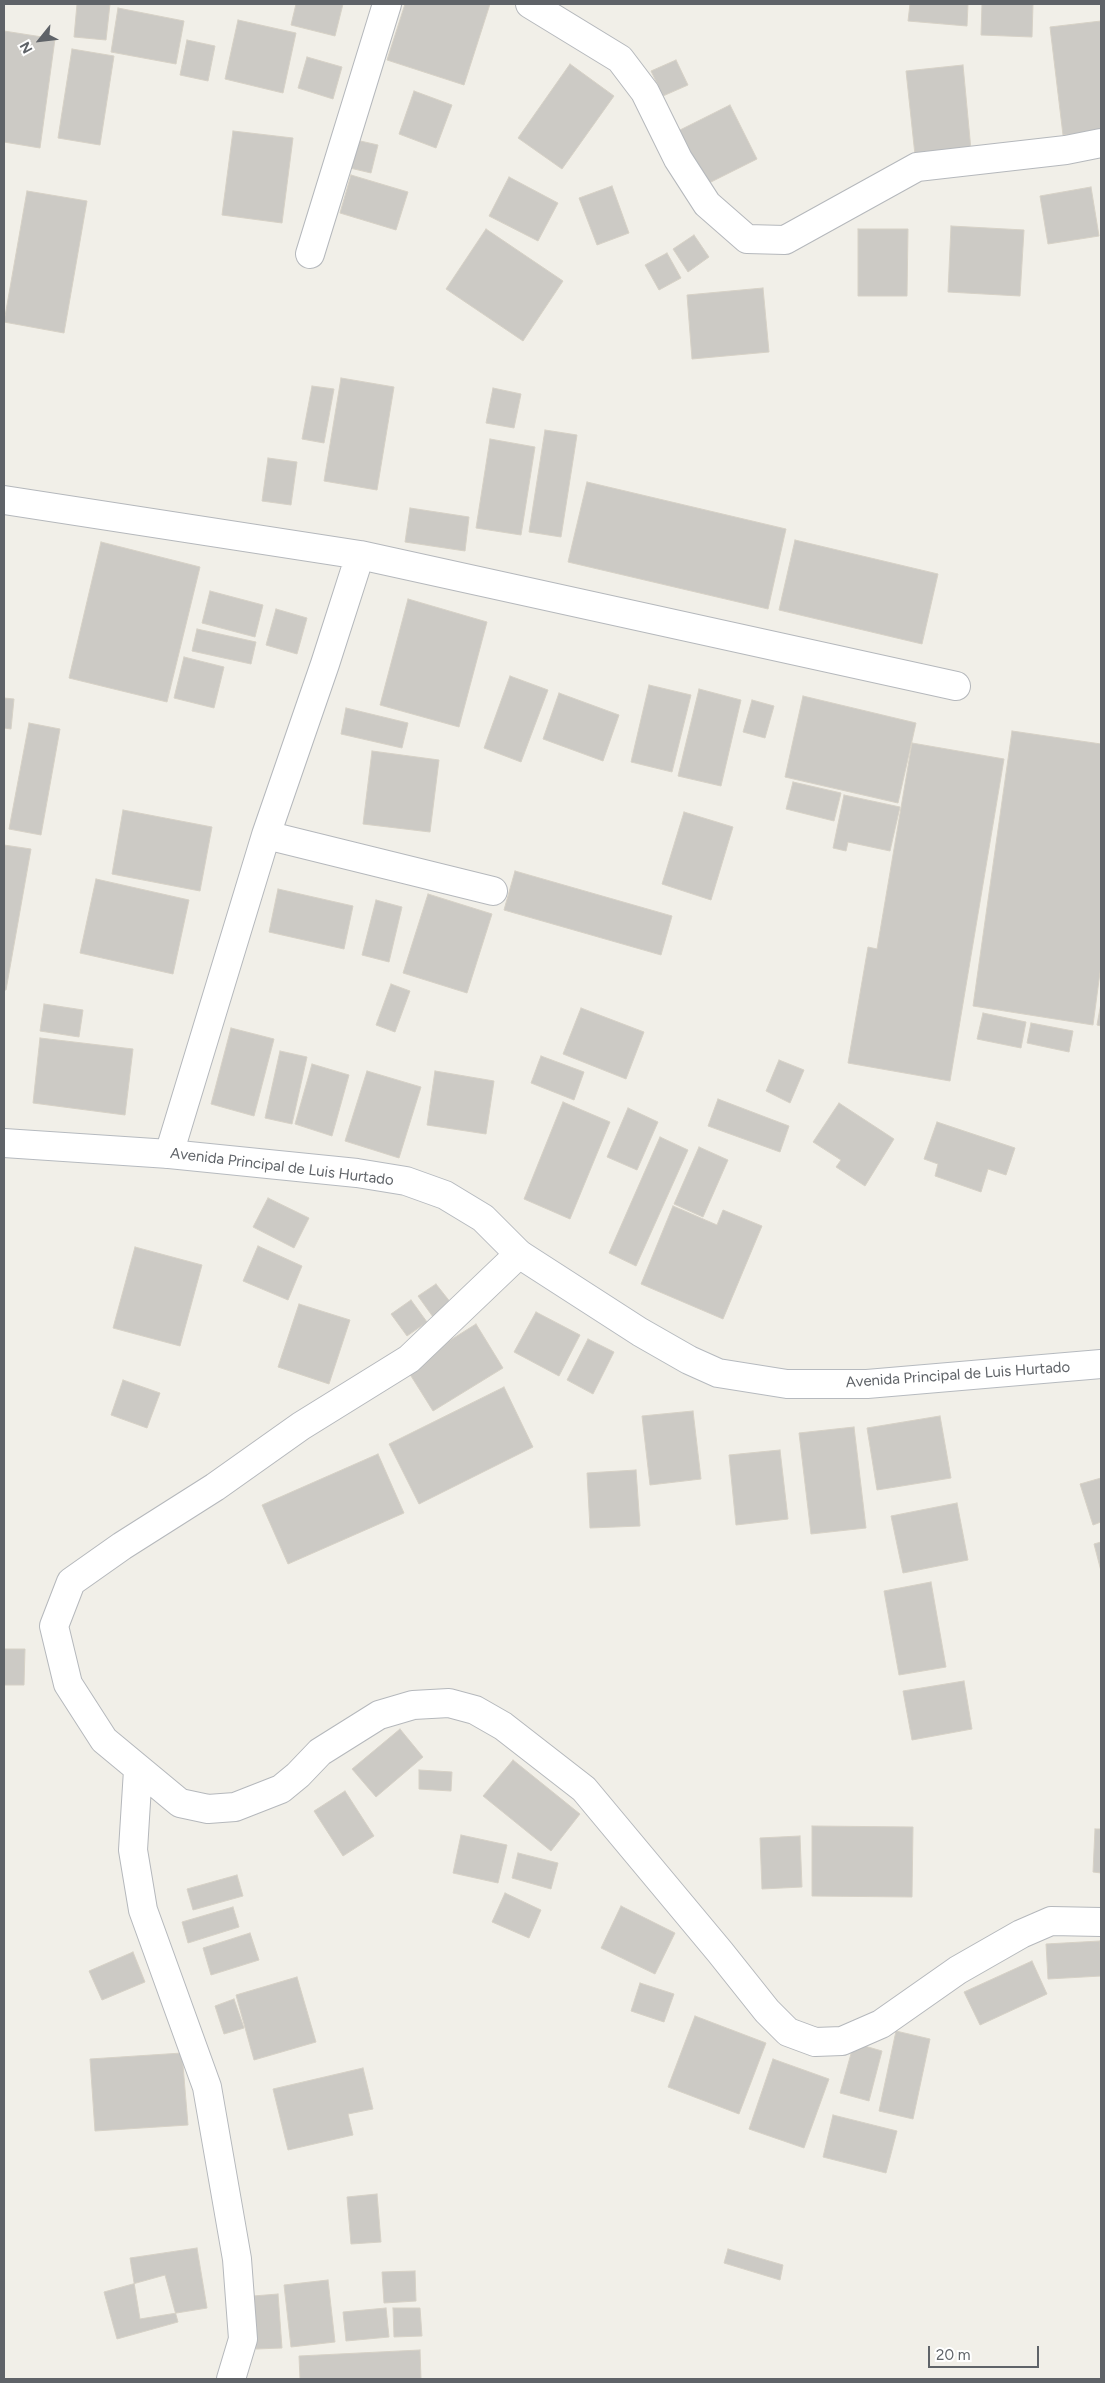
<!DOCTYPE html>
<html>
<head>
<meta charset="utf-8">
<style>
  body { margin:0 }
  #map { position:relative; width:1105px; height:2383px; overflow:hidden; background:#f1efe8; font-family:Figtree,sans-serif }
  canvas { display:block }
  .frame { position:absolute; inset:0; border:5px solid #5f6368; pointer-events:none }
  .north { position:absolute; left:15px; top:15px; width:50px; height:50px; -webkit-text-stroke:4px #fff; paint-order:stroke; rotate:241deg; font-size:14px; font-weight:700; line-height:20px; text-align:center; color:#5f6368 }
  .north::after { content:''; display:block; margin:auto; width:18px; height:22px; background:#5f6368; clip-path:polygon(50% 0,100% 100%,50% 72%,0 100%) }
  .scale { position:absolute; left:928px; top:2346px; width:111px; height:22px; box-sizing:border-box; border:2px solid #5f6368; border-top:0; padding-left:6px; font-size:15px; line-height:18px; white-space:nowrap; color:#5f6368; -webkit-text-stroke:4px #fff; paint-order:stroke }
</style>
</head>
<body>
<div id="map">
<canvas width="1105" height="2383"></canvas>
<div class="frame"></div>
<div class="north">N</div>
<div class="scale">20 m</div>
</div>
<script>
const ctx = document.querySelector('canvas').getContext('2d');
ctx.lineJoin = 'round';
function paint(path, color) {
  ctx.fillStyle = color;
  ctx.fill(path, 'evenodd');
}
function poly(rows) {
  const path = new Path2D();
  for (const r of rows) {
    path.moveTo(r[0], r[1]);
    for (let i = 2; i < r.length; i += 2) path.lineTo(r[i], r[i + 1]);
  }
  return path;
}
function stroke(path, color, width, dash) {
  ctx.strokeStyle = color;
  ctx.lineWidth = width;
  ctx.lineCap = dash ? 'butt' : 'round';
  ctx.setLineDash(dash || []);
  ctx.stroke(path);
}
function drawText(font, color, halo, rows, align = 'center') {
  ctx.font = font + ' Figtree,sans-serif';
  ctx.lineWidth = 5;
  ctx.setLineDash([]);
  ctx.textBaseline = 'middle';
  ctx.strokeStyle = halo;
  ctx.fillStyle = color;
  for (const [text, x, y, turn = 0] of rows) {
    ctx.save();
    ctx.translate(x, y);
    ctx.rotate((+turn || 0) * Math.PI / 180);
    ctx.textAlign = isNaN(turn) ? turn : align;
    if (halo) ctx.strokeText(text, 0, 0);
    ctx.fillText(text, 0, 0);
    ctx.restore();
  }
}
const building = poly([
  [77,4,110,4,106,40,74,37,77,4],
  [296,4,343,4,335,36,291,25,296,4],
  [405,4,490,4,464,85,387,60,405,4],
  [910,4,968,4,967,26,908,21,910,4],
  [982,4,1033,4,1032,37,981,35,982,4],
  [118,8,184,21,176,64,111,52,118,8],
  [238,20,296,33,283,93,225,79,238,20],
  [1101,21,1101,131,1063,135,1050,27,1101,21],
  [4,31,55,39,40,148,4,142,4,31],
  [187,40,215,46,208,81,180,75,187,40],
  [72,49,114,56,100,145,58,138,72,49],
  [307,57,342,67,333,99,298,88,307,57],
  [676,60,688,85,663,96,651,71,676,60],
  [570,64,614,96,562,169,518,138,570,64],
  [963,65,971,150,915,155,906,71,963,65],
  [414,91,452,105,436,148,399,134,414,91],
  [730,105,757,159,705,185,678,131,730,105],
  [233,131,293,138,282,223,222,215,233,131],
  [356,140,378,145,371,173,350,168,356,140],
  [351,175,408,192,396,230,340,213,351,175],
  [509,177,558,203,538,241,489,216,509,177],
  [612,186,629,233,597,245,579,198,612,186],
  [1091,187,1099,236,1048,244,1040,196,1091,187],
  [27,191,87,201,64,333,4,322,27,191],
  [951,226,1024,230,1020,296,948,292,951,226],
  [486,229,563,281,523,341,446,289,486,229],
  [858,229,908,229,907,296,858,296,858,229],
  [694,235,709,257,688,272,673,249,694,235],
  [667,253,681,278,659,290,645,265,667,253],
  [763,288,769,352,692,359,687,295,763,288],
  [341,378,394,387,377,490,324,481,341,378],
  [312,386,334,389,324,443,302,439,312,386],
  [493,388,521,394,514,428,486,423,493,388],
  [545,430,577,435,561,537,529,532,545,430],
  [490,439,535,447,521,535,476,528,490,439],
  [268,458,297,462,291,505,262,501,268,458],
  [587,482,786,529,768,609,568,562,587,482],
  [410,508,469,517,465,551,405,542,410,508],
  [795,540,938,574,922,644,779,610,795,540],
  [101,542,200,567,167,702,69,678,101,542],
  [210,591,263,605,255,637,202,623,210,591],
  [408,599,487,622,459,727,380,705,408,599],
  [276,609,307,618,297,654,266,645,276,609],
  [197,629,256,642,251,664,192,651,197,629],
  [184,657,224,667,214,708,174,698,184,657],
  [510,676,548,690,521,762,484,748,510,676],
  [649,685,691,695,672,772,631,762,649,685],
  [699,689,741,700,721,786,678,776,699,689],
  [559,693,619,715,603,761,543,739,559,693],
  [803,696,916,723,898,803,785,777,803,696],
  [4,698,14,699,11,729,4,728,4,698],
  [752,700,774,706,765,738,743,732,752,700],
  [346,708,408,723,402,748,341,734,346,708],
  [29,723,60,729,41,835,9,829,29,723],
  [1012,731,1101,744,1101,965,1093,1025,973,1006,1012,731],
  [912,743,1004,759,950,1081,848,1063,868,947,877,949,912,743],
  [372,751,439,760,430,832,363,824,372,751],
  [793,782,841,793,834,821,786,809,793,782],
  [844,795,900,807,890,851,848,842,846,851,833,848,844,795],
  [123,810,212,827,200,891,112,874,123,810],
  [684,812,733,827,711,900,662,884,684,812],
  [4,845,31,849,6,990,4,990,4,845],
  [515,871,672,916,661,955,504,910,515,871],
  [96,879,189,900,173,974,80,953,96,879],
  [278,889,353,906,344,949,269,932,278,889],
  [428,894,492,914,467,993,403,973,428,894],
  [376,900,402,907,389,962,362,955,376,900],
  [391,984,410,991,395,1032,376,1025,391,984],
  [1101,1003,1101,1026,1097,1025,1101,1003],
  [44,1004,83,1010,79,1037,40,1031,44,1004],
  [581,1008,644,1032,626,1079,563,1054,581,1008],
  [983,1013,1026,1022,1021,1048,977,1039,983,1013],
  [1031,1023,1073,1031,1069,1052,1027,1043,1031,1023],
  [231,1028,274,1039,254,1116,211,1104,231,1028],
  [40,1038,133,1049,125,1115,33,1103,40,1038],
  [280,1051,307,1057,292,1124,265,1118,280,1051],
  [541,1056,584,1072,574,1100,531,1083,541,1056],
  [779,1060,804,1070,790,1103,766,1091,779,1060],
  [312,1064,349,1075,332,1136,295,1124,312,1064],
  [367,1071,421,1087,399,1158,345,1141,367,1071],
  [435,1071,494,1081,486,1134,427,1125,435,1071],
  [718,1099,789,1126,780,1152,708,1126,718,1099],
  [563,1102,610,1122,570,1219,524,1199,563,1102],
  [839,1103,894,1139,865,1186,836,1167,841,1160,813,1142,839,1103],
  [628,1108,658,1122,637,1170,607,1157,628,1108],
  [937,1122,1015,1148,1006,1175,988,1169,981,1192,935,1176,938,1164,924,1159,937,1122],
  [660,1137,688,1150,636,1266,609,1253,660,1137],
  [699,1147,728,1160,703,1217,674,1204,699,1147],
  [268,1198,309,1218,294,1248,253,1227,268,1198],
  [673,1206,717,1225,723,1210,762,1226,723,1319,641,1284,673,1206],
  [258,1246,302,1266,288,1300,243,1281,258,1246],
  [135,1247,202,1265,180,1346,113,1328,135,1247],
  [436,1284,451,1303,433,1317,418,1296,436,1284],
  [411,1300,427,1322,407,1336,391,1314,411,1300],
  [299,1304,350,1320,329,1384,278,1367,299,1304],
  [536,1312,580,1335,559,1376,514,1352,536,1312],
  [476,1324,503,1368,433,1411,406,1368,476,1324],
  [588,1339,614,1352,593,1394,567,1380,588,1339],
  [123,1380,160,1393,147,1428,111,1415,123,1380],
  [504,1387,533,1447,419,1504,389,1444,504,1387],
  [693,1411,701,1479,650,1485,642,1416,693,1411],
  [940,1416,951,1478,877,1490,867,1428,940,1416],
  [854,1427,866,1528,811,1534,799,1433,854,1427],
  [780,1450,788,1519,736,1525,729,1455,780,1450],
  [378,1454,404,1513,288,1564,262,1505,378,1454],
  [636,1470,640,1526,590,1528,587,1473,636,1470],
  [1101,1478,1101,1522,1093,1525,1080,1484,1101,1478],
  [957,1503,968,1560,903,1573,891,1516,957,1503],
  [1101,1542,1101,1571,1094,1544,1101,1542],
  [931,1582,946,1667,899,1675,884,1591,931,1582],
  [4,1649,25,1649,24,1685,4,1685,4,1649],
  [964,1681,972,1729,912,1740,903,1691,964,1681],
  [400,1729,423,1757,376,1797,352,1769,400,1729],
  [513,1760,580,1814,551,1851,483,1796,513,1760],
  [419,1770,452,1772,451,1791,419,1789,419,1770],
  [345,1791,374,1836,343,1856,314,1811,345,1791],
  [812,1826,913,1827,912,1897,812,1896,812,1826],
  [1095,1829,1101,1829,1101,1873,1093,1872,1095,1829],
  [461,1835,507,1845,498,1883,453,1873,461,1835],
  [800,1836,802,1887,762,1889,760,1838,800,1836],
  [518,1853,558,1863,551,1889,512,1878,518,1853],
  [237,1875,243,1896,193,1910,187,1889,237,1875],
  [505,1893,541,1910,529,1938,492,1922,505,1893],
  [621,1906,675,1933,655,1974,601,1948,621,1906],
  [233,1907,239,1927,188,1943,182,1922,233,1907],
  [250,1933,259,1960,211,1975,203,1948,250,1933],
  [1100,1941,1101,1976,1048,1979,1046,1944,1100,1941],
  [133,1952,145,1982,102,2000,89,1971,133,1952],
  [1032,1961,1047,1994,980,2025,964,1992,1032,1961],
  [297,1977,316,2042,254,2060,236,1995,297,1977],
  [640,1983,674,1994,664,2022,631,2011,640,1983],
  [234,1999,244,2028,224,2034,215,2006,234,1999],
  [695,2016,766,2043,739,2114,668,2087,695,2016],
  [896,2031,930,2039,913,2119,879,2111,896,2031],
  [854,2043,882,2051,869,2101,840,2093,854,2043],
  [182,2053,188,2125,95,2131,90,2059,182,2053],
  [773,2059,829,2079,804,2148,749,2129,773,2059],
  [363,2068,373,2109,348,2114,353,2135,288,2150,273,2089,363,2068],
  [833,2115,897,2131,886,2173,823,2157,833,2115],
  [377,2194,381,2242,351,2244,347,2197,377,2194],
  [197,2248,207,2308,140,2319,130,2258,197,2248],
  [728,2249,783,2265,780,2280,724,2263,728,2249],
  [415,2271,416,2301,384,2303,382,2272,415,2271],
  [165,2275,178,2322,117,2339,104,2292,165,2275],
  [328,2280,335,2342,291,2347,284,2285,328,2280],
  [278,2294,282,2348,256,2349,253,2296,278,2294],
  [386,2308,389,2337,346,2341,343,2312,386,2308],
  [393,2308,420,2308,422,2336,394,2337,393,2308],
  [420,2350,421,2379,300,2379,299,2356,420,2350]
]);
paint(building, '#cccac5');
stroke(building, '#d6d1c6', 1);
const street = poly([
  [530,4,620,59,645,92,678,159,707,204,747,239,785,240,917,167,1066,150,1101,143],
  [310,254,387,4],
  [4,500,360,555,956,686],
  [266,835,493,891],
  [169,1154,266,835,325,664,360,555],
  [519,1254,409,1359,301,1426,215,1487,122,1546,71,1582,54,1626,68,1684,104,1740,180,1803,208,1809,235,1807,281,1789,298,1775,320,1752,379,1715,413,1705,449,1703,475,1710,503,1726,584,1789,720,1952,767,2011,788,2032,815,2042,842,2041,881,2024,958,1970,1021,1934,1051,1921,1101,1922],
  [138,1770,133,1850,143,1910,207,2087,237,2259,243,2339,231,2379]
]);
const secondary = poly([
  [4,1143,169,1154,357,1173,406,1181,445,1195,483,1218,519,1254,640,1332,689,1360,718,1373,787,1384,867,1384,1101,1364]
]);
stroke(street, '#b5b8bc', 30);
stroke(secondary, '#b6babf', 30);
stroke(street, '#fff', 28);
stroke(secondary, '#fff', 28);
drawText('15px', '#5f6368', '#fff', [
  ["Avenida Principal de Luis Hurtado",282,1167,7],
  ["Avenida Principal de Luis Hurtado",958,1375,-4]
]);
</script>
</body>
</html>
